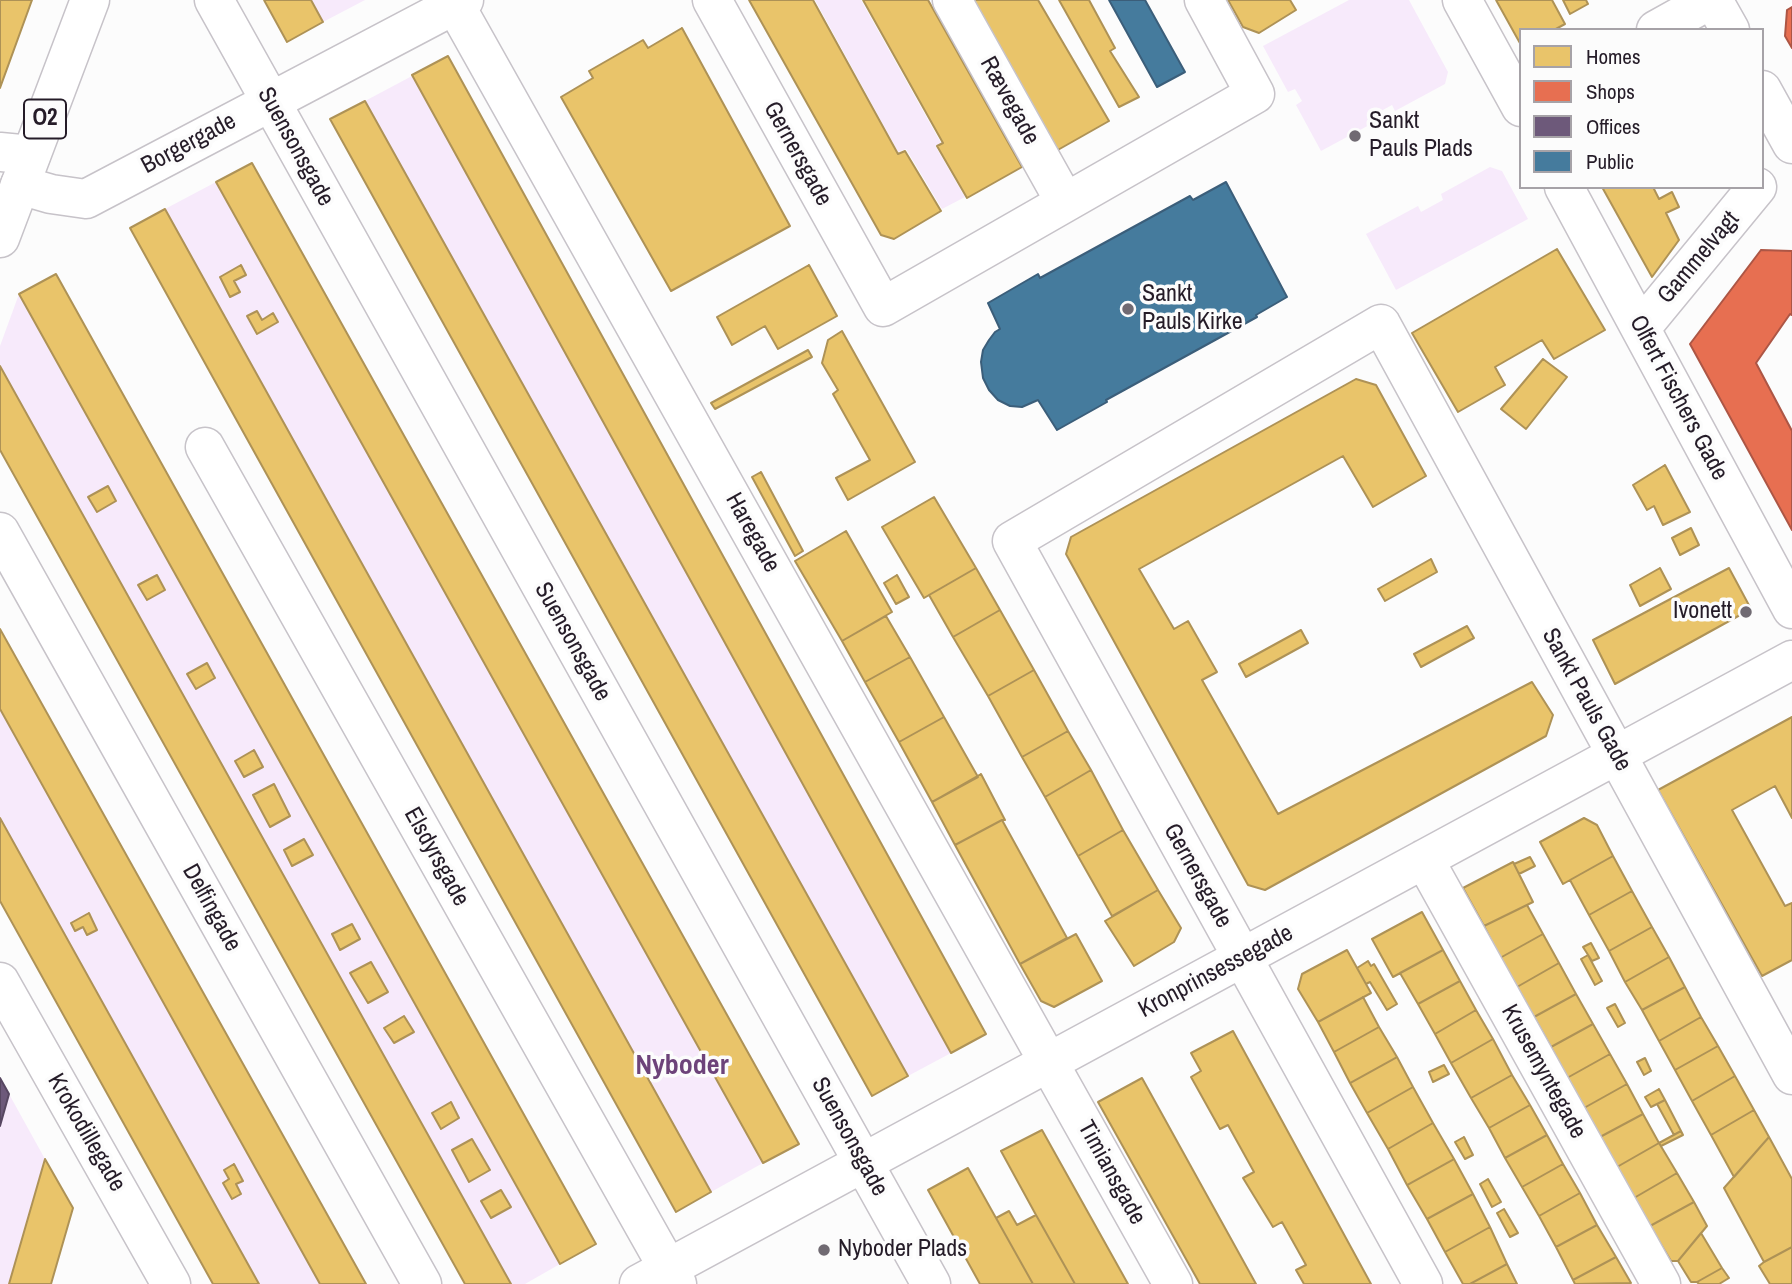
<!DOCTYPE html>
<html>
<head>
<meta charset="utf-8">
<style>
  body { margin:0 }
  #map { position:relative; width:1792px; height:1284px; overflow:hidden; background:#fcfcfc; font-family:"Archivo Narrow",sans-serif }
  canvas { display:block }
  .legend { position:absolute; left:1519px; top:28px; width:245px; height:161px; box-sizing:border-box; background:#fcfcfc; border:2px solid #a6a2a7; margin:0; padding:9px 12px; list-style:none; font-size:21px; color:#251c28 }
  .legend li { display:flex; align-items:center; gap:14px; height:35px }
  .legend b { width:35px; border:2px solid #a6a2a7 }
</style>
</head>
<body>
<div id="map">
<canvas width="1792" height="1284"></canvas>
<ul class="legend">
<li><b style="height:19px;background:#e9c46a"></b>Homes</li>
<li><b style="height:19px;background:#e76f51"></b>Shops</li>
<li><b style="height:19px;background:#6d597a"></b>Offices</li>
<li><b style="height:19px;background:#457b9d"></b>Public</li>
</ul>
</div>
<script>
const ctx = document.querySelector('canvas').getContext('2d');
ctx.lineJoin = 'round';
function paint(path, color) {
  ctx.fillStyle = color;
  ctx.fill(path, 'evenodd');
}
function poly(rows) {
  const path = new Path2D();
  for (const r of rows) {
    path.moveTo(r[0], r[1]);
    for (let i = 2; i < r.length; i += 2) path.lineTo(r[i], r[i + 1]);
  }
  return path;
}
function stroke(path, color, width, dash) {
  ctx.strokeStyle = color;
  ctx.lineWidth = width;
  ctx.lineCap = dash ? 'butt' : 'round';
  ctx.setLineDash(dash || []);
  ctx.stroke(path);
}
function drawText(font, color, halo, rows, align = 'center') {
  ctx.font = font + ' "Archivo Narrow",sans-serif';
  ctx.lineWidth = 7;
  ctx.setLineDash([]);
  ctx.textBaseline = 'middle';
  ctx.strokeStyle = halo;
  ctx.fillStyle = color;
  for (const [text, x, y, turn = 0] of rows) {
    ctx.save();
    ctx.translate(x, y);
    ctx.rotate((+turn || 0) * Math.PI / 180);
    ctx.textAlign = isNaN(turn) ? turn : align;
    if (halo) ctx.strokeText(text, 0, 0);
    ctx.fillText(text, 0, 0);
    ctx.restore();
  }
}
paint(poly([
  [311,0,365,0,323,22],
  [815,0,861,0,941,143,936,147,965,197,942,209,906,149,898,152],
  [1349,0,1409,0,1448,72,1445,84,1395,111,1392,105,1370,117,1373,123,1321,151,1296,105,1302,101,1295,89,1288,92,1263,46],
  [412,76,951,1053,908,1076,365,101],
  [1490,167,1502,171,1528,219,1396,290,1366,234,1418,206,1421,212,1443,200,1441,194],
  [216,182,763,1163,711,1192,165,209],
  [19,294,560,1264,525,1284,511,1284,0,366,0,346],
  [0,709,320,1284,259,1284,0,818],
  [9,1094,45,1159,9,1284,0,1284,0,1126]
]), '#f7eafb');
const homes = poly([
  [0,0,32,0,0,88,0,0],
  [264,0,311,0,323,22,287,42,264,0],
  [749,0,813,0,898,154,905,151,941,211,894,239,881,235,749,0],
  [863,0,928,0,1022,167,967,198,937,146,943,143,863,0],
  [973,0,1038,0,1109,121,1056,151,973,0],
  [1059,0,1089,0,1115,48,1110,51,1139,97,1119,107,1059,0],
  [1228,0,1290,0,1296,10,1259,33,1243,27,1228,0],
  [1496,0,1552,0,1565,24,1554,30,1521,30,1521,45,1496,0],
  [1563,0,1586,0,1588,4,1570,14,1563,0],
  [682,28,790,226,671,291,561,97,593,78,589,71,643,40,648,48,682,28],
  [448,56,986,1034,951,1053,412,75,448,56],
  [365,101,908,1076,872,1096,330,119,365,101],
  [252,163,799,1144,763,1163,216,182,252,163],
  [1602,187,1653,187,1659,199,1672,192,1679,207,1666,213,1679,240,1652,277,1602,187],
  [165,209,711,1192,676,1212,130,228,165,209],
  [1557,249,1605,330,1554,359,1542,340,1495,367,1505,385,1458,412,1412,333,1557,249],
  [241,265,246,275,234,281,240,292,230,297,220,277,241,265],
  [809,265,837,316,778,349,765,326,732,345,717,317,809,265],
  [56,274,596,1244,560,1264,19,294,56,274],
  [257,311,262,320,273,313,278,322,257,334,247,316,257,311],
  [842,331,915,462,848,500,836,478,870,460,833,394,838,390,822,363,828,340,842,331],
  [808,350,812,357,715,409,711,403,808,350],
  [1543,359,1567,377,1526,429,1501,409,1543,359],
  [0,366,511,1284,465,1284,0,450,0,366],
  [1356,379,1376,385,1426,476,1373,507,1343,456,1139,569,1174,629,1188,621,1217,672,1202,680,1278,814,1532,682,1553,715,1546,736,1265,890,1248,885,1066,554,1071,537,1356,379],
  [1665,465,1690,512,1663,525,1654,506,1647,510,1633,485,1665,465],
  [761,472,803,551,795,556,752,477,761,472],
  [108,486,116,501,97,512,88,497,108,486],
  [934,497,976,568,924,598,882,527,934,497],
  [1691,528,1699,545,1680,555,1672,538,1691,528],
  [846,531,892,612,842,641,795,561,846,531],
  [1431,559,1437,572,1385,601,1378,589,1431,559],
  [976,568,1000,610,953,637,929,595,976,568],
  [1660,568,1671,589,1640,606,1630,585,1660,568],
  [1729,568,1751,609,1615,684,1593,640,1729,568],
  [157,575,165,590,147,600,138,585,157,575],
  [897,575,909,597,896,604,884,583,897,575],
  [1000,610,1034,670,988,696,953,637,1000,610],
  [886,616,910,657,865,682,842,641,886,616],
  [1467,626,1474,638,1421,667,1414,654,1467,626],
  [0,629,366,1284,320,1284,0,709,0,629],
  [1301,630,1308,643,1246,677,1239,664,1301,630],
  [910,657,944,717,899,742,865,682,910,657],
  [207,663,215,678,196,689,187,674,207,663],
  [1034,670,1068,731,1022,757,988,696,1034,670],
  [944,717,978,777,932,802,899,742,944,717],
  [1792,717,1792,818,1775,786,1732,810,1785,906,1792,903,1792,960,1762,976,1658,790,1792,717],
  [1068,731,1091,770,1045,797,1022,757,1068,731],
  [254,750,263,767,244,777,235,761,254,750],
  [1091,770,1123,830,1078,856,1045,797,1091,770],
  [981,774,1005,820,1002,820,955,845,932,802,981,774],
  [274,784,290,816,270,827,253,795,274,784],
  [0,818,259,1284,213,1284,0,901,0,818],
  [1584,818,1597,825,1613,856,1563,884,1540,842,1584,818],
  [1002,820,1067,938,1020,964,955,845,1002,820],
  [1123,830,1158,890,1112,916,1078,856,1123,830],
  [304,839,313,855,292,866,284,850,304,839],
  [1613,856,1632,891,1589,915,1570,880,1613,856],
  [1530,857,1535,866,1519,874,1514,864,1530,857],
  [1513,862,1533,902,1484,926,1463,888,1513,862],
  [1158,890,1181,928,1174,942,1134,966,1105,921,1158,890],
  [1632,891,1652,927,1609,951,1589,915,1632,891],
  [1527,905,1543,934,1500,958,1484,926,1527,905],
  [1422,912,1443,950,1393,977,1372,939,1422,912],
  [89,913,97,930,87,935,83,927,75,931,71,923,89,913],
  [352,924,360,939,340,950,332,934,352,924],
  [1652,927,1669,957,1625,982,1609,951,1652,927],
  [1076,934,1102,981,1054,1007,1041,1001,1020,964,1076,934],
  [1543,934,1559,963,1517,987,1500,958,1543,934],
  [1591,943,1599,958,1592,961,1583,947,1591,943],
  [1347,950,1371,993,1318,1022,1298,989,1302,974,1347,950],
  [1443,950,1460,981,1418,1004,1400,973,1443,950],
  [1588,955,1602,981,1595,985,1581,959,1588,955],
  [1669,957,1685,987,1642,1010,1625,982,1669,957],
  [1368,961,1371,966,1374,964,1397,1004,1387,1010,1370,982,1366,984,1357,968,1368,961],
  [371,962,388,992,368,1003,350,973,371,962],
  [1559,963,1576,994,1534,1017,1517,987,1559,963],
  [1460,981,1476,1010,1435,1034,1418,1004,1460,981],
  [1685,987,1701,1017,1659,1041,1642,1010,1685,987],
  [1576,994,1593,1024,1551,1047,1534,1017,1576,994],
  [1363,997,1379,1027,1334,1052,1318,1022,1363,997],
  [1615,1004,1625,1023,1618,1027,1607,1008,1615,1004],
  [1476,1010,1493,1039,1451,1063,1435,1034,1476,1010],
  [404,1016,414,1032,394,1043,384,1028,404,1016],
  [1701,1017,1718,1046,1675,1070,1659,1041,1701,1017],
  [1593,1024,1610,1054,1567,1078,1551,1047,1593,1024],
  [1379,1027,1397,1057,1350,1083,1334,1052,1379,1027],
  [1233,1031,1371,1284,1304,1284,1296,1270,1306,1265,1282,1222,1273,1227,1243,1178,1254,1172,1228,1125,1220,1129,1191,1077,1201,1071,1191,1053,1233,1031],
  [1493,1039,1512,1075,1471,1098,1451,1063,1493,1039],
  [1718,1046,1735,1076,1692,1101,1675,1070,1718,1046],
  [1610,1054,1627,1084,1584,1108,1567,1078,1610,1054],
  [1397,1057,1413,1087,1367,1113,1350,1083,1397,1057],
  [1645,1058,1651,1071,1644,1075,1637,1062,1645,1058],
  [1444,1065,1449,1074,1433,1082,1429,1072,1444,1065],
  [1512,1075,1530,1105,1489,1128,1471,1098,1512,1075],
  [1735,1076,1754,1110,1711,1135,1692,1101,1735,1076],
  [1142,1078,1256,1284,1200,1284,1098,1102,1142,1078],
  [1627,1084,1643,1114,1600,1137,1584,1108,1627,1084],
  [1413,1087,1433,1123,1388,1149,1367,1113,1413,1087],
  [1659,1089,1665,1100,1651,1107,1645,1097,1659,1089],
  [1665,1100,1681,1131,1674,1135,1657,1104,1665,1100],
  [451,1102,459,1118,441,1129,432,1113,451,1102],
  [1530,1105,1547,1135,1505,1158,1489,1128,1530,1105],
  [1754,1110,1769,1137,1734,1177,1711,1135,1754,1110],
  [1643,1114,1659,1143,1617,1167,1600,1137,1643,1114],
  [1433,1123,1454,1159,1407,1185,1388,1149,1433,1123],
  [1042,1130,1128,1284,1075,1284,1036,1215,1001,1151,1042,1130],
  [1681,1131,1683,1135,1661,1146,1659,1143,1681,1131],
  [1547,1135,1563,1164,1522,1187,1505,1158,1547,1135],
  [1464,1137,1473,1155,1465,1159,1455,1142,1464,1137],
  [1769,1137,1792,1179,1792,1247,1764,1262,1724,1188,1769,1137],
  [472,1139,490,1170,469,1182,452,1150,472,1139],
  [1659,1143,1677,1173,1634,1198,1617,1167,1659,1143],
  [45,1159,73,1208,51,1284,9,1284,45,1159],
  [1454,1159,1473,1194,1427,1219,1407,1185,1454,1159],
  [234,1164,243,1181,236,1184,241,1194,232,1199,223,1183,229,1179,224,1170,234,1164],
  [1563,1164,1580,1193,1539,1216,1522,1187,1563,1164],
  [968,1168,996,1218,1033,1284,980,1284,928,1190,968,1168],
  [1677,1173,1694,1202,1650,1226,1634,1198,1677,1173],
  [1488,1179,1501,1202,1492,1207,1480,1184,1488,1179],
  [501,1190,511,1207,491,1218,481,1201,501,1190],
  [1580,1193,1597,1225,1556,1247,1539,1216,1580,1193],
  [1473,1194,1490,1227,1445,1252,1427,1219,1473,1194],
  [1694,1202,1707,1226,1678,1261,1671,1261,1650,1226,1694,1202],
  [1504,1209,1518,1233,1510,1237,1497,1213,1504,1209],
  [1009,1211,1017,1225,1036,1215,1075,1284,1033,1284,996,1218,1009,1211],
  [1597,1225,1616,1257,1573,1280,1556,1247,1597,1225],
  [1490,1227,1507,1264,1470,1284,1463,1284,1445,1252,1490,1227],
  [1701,1233,1722,1268,1697,1282,1691,1282,1678,1261,1701,1233],
  [1792,1247,1792,1284,1770,1284,1759,1266,1764,1262,1792,1247],
  [1616,1257,1631,1283,1575,1284,1573,1280,1616,1257],
  [1507,1264,1517,1284,1470,1284,1507,1264],
  [1722,1268,1729,1278,1719,1284,1699,1284,1697,1282,1722,1268]
]);
paint(homes, '#e9c46a');
stroke(homes, '#ae9256', 2);
const shops = poly([
  [1792,7,1792,48,1785,36,1787,10,1792,7],
  [1761,250,1792,251,1792,315,1790,314,1756,363,1792,431,1792,530,1690,344,1761,250]
]);
paint(shops, '#e76f51');
stroke(shops, '#ad5645', 2);
const offices = poly([
  [0,1078,9,1094,0,1126,0,1078]
]);
paint(offices, '#6d597a');
stroke(offices, '#574761', 2);
const public = poly([
  [1109,0,1145,0,1185,72,1157,87,1109,0],
  [1226,182,1287,297,1256,315,1257,317,1106,400,1107,402,1057,430,1038,400,1022,407,1010,406,998,400,989,390,983,378,981,362,983,350,989,340,995,332,1000,329,988,303,1038,274,1040,278,1190,196,1193,200,1226,182]
]);
paint(public, '#457b9d');
stroke(public, '#3b5e7a', 2);
const street = poly([
  [214,0,931,1284],
  [712,0,883,307,1255,94,1204,0],
  [952,0,1065,202],
  [1462,0,1521,107],
  [1713,0,1730,30],
  [455,5,1173,1284],
  [1656,30,1710,0],
  [1762,90,1792,144],
  [0,152,31,155],
  [20,185,51,194,86,199,464,0],
  [1564,187,1792,609],
  [1641,328,1757,187],
  [205,447,677,1284],
  [0,532,422,1284],
  [1424,859,1661,1284],
  [0,982,171,1284],
  [639,1284,1792,660],
  [1423,1284,1012,541,1381,324,1792,1075]
]);
const primary = poly([
  [0,238,90,0]
]);
stroke(street, '#c7c3c9', 41);
stroke(primary, '#c7c3c9', 41);
stroke(street, '#fff', 38);
stroke(primary, '#fff', 38);
for (const [x, y, r, color] of [
  [1355,136,7,"#706a72"],
  [1128,309,7,"#706a72"],
  [1746,612,7,"#706a72"],
  [824,1250,7,"#706a72"]
]) {
  const dot = new Path2D();
  dot.arc(x, y, r, 0, 2 * Math.PI);
  ctx.fillStyle = color;
  ctx.fill(dot);
  stroke(dot, '#fcfcfc', 2.5);
}
for (const [x, y, w] of [
  [45,119,42]
]) {
  const box = new Path2D();
  box.roundRect(x - w / 2, y - 19.5, w, 39, 5);
  ctx.fillStyle = '#fcfcfc';
  ctx.fill(box);
  stroke(box, '#251c28', 2);
}
drawText('bold 23px', '#251c28', null, [
  ["O2",45,119]
]);
drawText('24px', '#251c28', '#fcfcfc', [
  ["Rævegade",1009,101,61],
  ["Borgergade",189,144,-28],
  ["Suensonsgade",295,147,61],
  ["Gernersgade",797,154,61],
  ["Gammelvagt",1699,258,-50],
  ["Olfert Fischers Gade",1678,398,62],
  ["Haregade",752,533,61],
  ["Suensonsgade",572,642,61],
  ["Sankt Pauls Gade",1586,700,61],
  ["Elsdyrsgade",436,857,61],
  ["Gernersgade",1197,876,61],
  ["Delfingade",211,908,61],
  ["Kronprinsessegade",1216,972,-28],
  ["Krusemyntegade",1543,1072,61],
  ["Krokodillegade",86,1133,60],
  ["Suensonsgade",849,1137,61],
  ["Timiansgade",1111,1173,61]
]);
drawText('24px', '#251c28', '#fcfcfc', [
  ["Sankt",1369,122],
  ["Pauls Plads",1369,150],
  ["Sankt",1142,295],
  ["Pauls Kirke",1142,323],
  ["Ivonett",1732,612,"right"],
  ["Nyboder Plads",838,1250]
], 'left');
drawText('bold 28px', '#6d437a', '#fcfcfc', [
  ["Nyboder",682,1066]
]);
</script>
</body>
</html>
